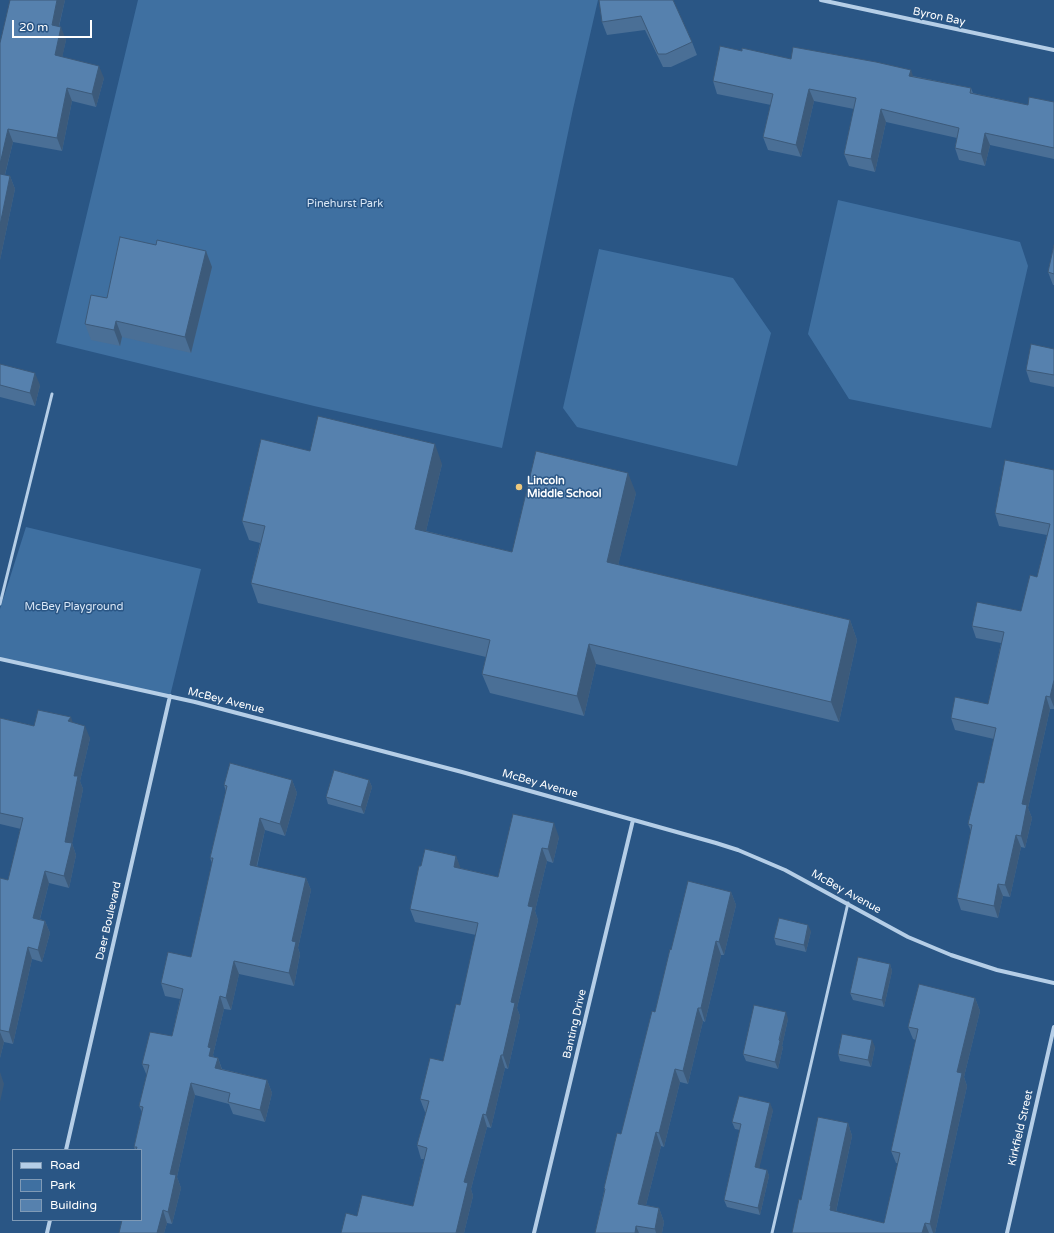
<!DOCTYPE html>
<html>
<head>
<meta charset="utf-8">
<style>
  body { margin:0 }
  #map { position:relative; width:1054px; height:1233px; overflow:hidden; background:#2a5685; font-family:"Varela Round",sans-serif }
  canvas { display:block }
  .legend { position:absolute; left:12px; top:1149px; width:130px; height:72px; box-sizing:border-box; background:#2a5685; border:1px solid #7f9ab6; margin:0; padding:5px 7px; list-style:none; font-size:12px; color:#fff }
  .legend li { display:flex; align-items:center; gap:8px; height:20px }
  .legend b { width:20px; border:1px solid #7f9ab6 }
  .scale { position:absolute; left:12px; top:20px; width:80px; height:18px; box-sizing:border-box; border:2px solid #fff; border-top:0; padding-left:5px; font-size:12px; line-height:14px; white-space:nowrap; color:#fff; -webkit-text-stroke:3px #2a5685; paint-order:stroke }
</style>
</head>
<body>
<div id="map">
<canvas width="1054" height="1233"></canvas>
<ul class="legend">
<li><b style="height:5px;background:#b5cee7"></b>Road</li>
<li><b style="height:11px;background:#3f70a1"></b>Park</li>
<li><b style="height:11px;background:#5681ae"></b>Building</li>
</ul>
<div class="scale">20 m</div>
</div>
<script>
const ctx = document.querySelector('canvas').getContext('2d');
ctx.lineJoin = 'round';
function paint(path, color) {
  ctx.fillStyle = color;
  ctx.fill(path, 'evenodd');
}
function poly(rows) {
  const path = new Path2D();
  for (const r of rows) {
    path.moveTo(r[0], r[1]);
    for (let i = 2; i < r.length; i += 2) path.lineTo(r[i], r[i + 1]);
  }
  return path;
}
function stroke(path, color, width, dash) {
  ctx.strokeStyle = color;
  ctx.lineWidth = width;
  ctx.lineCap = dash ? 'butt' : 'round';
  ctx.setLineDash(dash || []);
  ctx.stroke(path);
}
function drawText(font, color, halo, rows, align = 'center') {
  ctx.font = font + ' "Varela Round",sans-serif';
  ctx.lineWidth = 3;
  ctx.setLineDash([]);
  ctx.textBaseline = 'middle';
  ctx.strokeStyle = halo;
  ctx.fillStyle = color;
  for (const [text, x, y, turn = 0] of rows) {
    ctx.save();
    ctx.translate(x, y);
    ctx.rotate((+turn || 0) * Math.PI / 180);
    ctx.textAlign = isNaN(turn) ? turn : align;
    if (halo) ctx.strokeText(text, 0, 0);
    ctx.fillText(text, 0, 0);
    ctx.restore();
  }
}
paint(poly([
  [138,0,598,0,573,109,502,448,314,406,56,343],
  [838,200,1020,242,1028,266,991,428,849,399,808,334],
  [599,249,733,278,771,333,737,466,577,427,563,408],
  [26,527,201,569,170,696,0,659,0,609]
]), '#3f70a1');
stroke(poly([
  [0,604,52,394],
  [772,1233,848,903]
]), '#b5cee7', 3);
stroke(poly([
  [821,0,1054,50],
  [0,659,195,702,462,772,716,843,738,850,785,870,908,937,951,955,997,970,1054,983],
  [66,1150,170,696],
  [47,1233,50,1220],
  [534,1233,633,820],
  [1007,1233,1054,1027]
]), '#b5cee7', 4);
paint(poly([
  [10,0,65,0,59,27,66,40,62,57,104,78,96,107,72,101,62,151,13,142,5,175,10,176,15,189,0,260],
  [673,0,692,42,697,55,671,67,663,67,645,30,607,35,602,22],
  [742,51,791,59,913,76,971,88,973,93,1028,105,1054,102,1054,159,990,145,985,166,959,160,955,148,957,138,886,122,875,172,849,166,844,154,854,109,814,101,801,157,768,150,763,137,771,105,717,94,713,81],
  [1054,245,1054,285,1053,285,1048,272],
  [212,267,191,353,122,337,120,346,91,340,85,324,107,298],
  [1054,349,1054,387,1030,382,1026,370],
  [0,364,40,385,35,406,0,397],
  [310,451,442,464,426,531,512,552,636,493,618,565,850,620,857,640,839,722,596,664,584,716,490,693,482,674,486,657,258,603,251,583,260,543,249,540,242,521],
  [1054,470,1054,709,1050,709,1028,808,1032,818,1025,848,1021,847,1010,897,1003,896,998,918,961,910,957,898,971,831,968,824,984,783,994,739,955,730,951,718,988,704,1001,643,976,638,972,626,1021,611,1037,577,1047,535,999,526,995,513],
  [0,718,34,726,73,723,90,738,80,781,83,789,72,843,76,855,69,888,49,883,40,919,45,921,50,933,42,962,32,959,13,1044,4,1042,0,1058,0,878,8,880,21,829,0,824],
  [292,780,297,793,285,836,265,830,257,867,306,878,311,890,298,948,300,954,294,986,239,974,231,1010,224,1009,213,1055,214,1057,218,1058,222,1069,267,1080,272,1093,265,1122,233,1114,229,1104,195,1095,177,1177,181,1188,172,1224,167,1223,164,1233,141,1150,135,1150,134,1147,142,1112,139,1106,147,1076,142,1064,172,1036,180,999,165,996,161,983,191,957,212,863,210,858,226,792,224,785],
  [369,780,372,787,364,814,328,804,326,797],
  [559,837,553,863,547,861,535,911,538,920,517,1008,520,1016,508,1069,505,1068,491,1128,487,1127,471,1189,473,1196,464,1233,341,1233,357,1216,413,1206,424,1159,421,1159,417,1145,426,1112,425,1112,420,1099,443,1061,460,1005,476,935,415,922,410,909,421,866,456,856,460,868,498,877],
  [731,892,736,905,724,955,721,955,705,1022,703,1021,688,1084,680,1082,664,1147,661,1146,646,1205,659,1208,664,1222,662,1233,595,1233,604,1191,604,1188,621,1134,655,1012,671,950],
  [811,931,806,952,776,945,774,938],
  [890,964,892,971,884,1007,853,1000,850,993],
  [975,998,980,1011,964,1077,967,1086,935,1233,792,1233,801,1200,848,1123,852,1136,836,1212,884,1223,898,1163,896,1163,891,1151,916,1040,913,1039,908,1027],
  [788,1019,782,1046,783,1047,778,1069,746,1061,743,1054],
  [875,1047,871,1067,840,1061,838,1054],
  [773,1110,759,1168,767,1170,769,1176,760,1215,727,1207,724,1200,740,1130,735,1129,732,1122]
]), '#4a6f96');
paint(poly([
  [57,0,65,0,56,38,52,25],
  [61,27,66,40,60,68,55,55],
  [99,66,104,78,96,107,92,94],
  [911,70,915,82,909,76],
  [67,88,72,101,62,151,57,138],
  [809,89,814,101,801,157,796,145],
  [881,109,886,122,875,172,871,159],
  [8,129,13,142,2,186,0,179,0,164],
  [985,133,990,145,985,166,981,154],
  [10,176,15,189,0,260,0,225],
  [206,251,212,267,191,353,185,337],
  [116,321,122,337,120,346,114,330],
  [35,373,40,385,35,406,30,393],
  [435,444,442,464,422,548,415,529],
  [628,473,636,493,614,582,607,562],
  [850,620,857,640,839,722,831,702],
  [589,644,596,664,584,716,577,696],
  [1054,680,1054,707,1050,697],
  [1046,696,1050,709,1028,808,1032,818,1025,848,1021,836,1022,804],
  [71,717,75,729,68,721],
  [85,726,90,738,80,781,83,789,71,849,72,843,76,855,69,888,64,876,65,842,74,776],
  [292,780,297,793,285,836,280,824],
  [369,780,372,787,364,814,361,807],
  [260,818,265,830,254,877,250,865],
  [554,823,559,837,553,863,548,849],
  [1016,835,1021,847,1010,897,1005,885],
  [542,848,547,861,535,911,538,920,517,1008,520,1016,508,1069,503,1055,511,1002,528,906],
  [456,856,461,869,454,867],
  [45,871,49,883,37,930,33,918],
  [306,878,311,890,298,948,300,954,294,986,289,973,292,941],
  [998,884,1003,896,998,918,994,906],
  [731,892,736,905,724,955,719,942],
  [45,921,50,933,42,962,38,950],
  [808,925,811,931,806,952,804,945],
  [716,941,721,955,705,1022,701,1008],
  [28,947,32,959,13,1044,9,1032],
  [234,961,239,974,231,1010,226,998],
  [890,964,892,971,884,1007,882,1000],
  [220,996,224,1009,213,1055,215,1060,209,1056,208,1047],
  [975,998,980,1011,964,1077,967,1086,935,1233,933,1233,930,1224,957,1072],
  [698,1008,703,1021,688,1084,683,1071],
  [786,1012,788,1019,782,1046,783,1047,778,1069,775,1062],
  [0,1032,4,1042,0,1058],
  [872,1040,875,1047,871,1067,868,1060],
  [501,1055,505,1068,491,1128,486,1115],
  [218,1058,222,1070,215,1068],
  [675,1069,680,1082,664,1147,659,1133],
  [0,1072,4,1084,0,1102],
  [267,1080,272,1093,265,1122,260,1110],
  [191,1083,195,1095,177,1177,181,1188,172,1224,168,1212,170,1174],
  [770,1103,773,1110,758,1174,755,1167],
  [483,1114,487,1127,471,1189,473,1196,464,1233,456,1233,464,1182],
  [848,1123,852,1136,835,1216,830,1210,830,1206],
  [656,1132,661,1146,643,1217,638,1204],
  [767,1170,769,1176,760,1215,758,1208],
  [659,1208,664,1222,662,1233,656,1233,655,1229],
  [163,1210,167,1223,164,1233,157,1233],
  [925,1223,929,1233,922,1233],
  [636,1226,639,1233,635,1233]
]), '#3c5a7a');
const building = poly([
  [10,0,57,0,52,25,61,27,55,55,99,66,92,94,67,88,57,138,8,129,0,164,0,43,10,0],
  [599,0,673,0,692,42,666,54,658,54,641,16,602,22,599,0],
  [720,46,742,51,742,48,791,59,793,47,876,62,911,70,909,76,971,88,970,93,1028,105,1029,97,1054,102,1054,148,985,133,981,154,955,148,959,128,881,109,871,159,844,154,856,98,809,89,796,145,763,137,773,94,713,81,720,46],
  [0,174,10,176,0,225,0,174],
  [120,237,156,245,157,240,206,251,185,337,116,321,114,330,85,324,91,295,107,298,120,237],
  [1054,245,1054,274,1048,272,1054,245],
  [1031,344,1054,349,1054,375,1026,370,1031,344],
  [0,364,35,373,30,393,0,385,0,364],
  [318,416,435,444,415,529,512,552,536,451,628,473,607,562,850,620,831,702,589,644,577,696,482,674,490,640,251,583,265,526,242,521,261,439,310,451,318,416],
  [1005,460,1054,470,1054,680,1050,697,1046,696,1022,804,1027,805,1021,836,1016,835,1005,885,998,884,994,906,957,898,972,825,968,824,978,782,984,783,996,728,951,718,955,697,988,704,1004,632,972,626,977,602,1021,611,1030,575,1037,577,1050,524,995,513,1005,460],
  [38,710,71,717,68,721,85,726,74,776,78,776,65,842,72,843,64,876,45,871,33,918,45,921,38,950,28,947,9,1032,0,1030,0,878,8,880,23,818,0,813,0,718,34,726,38,710],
  [230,763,292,780,280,824,260,818,250,865,306,878,292,941,296,942,289,973,234,961,226,998,220,996,208,1047,211,1048,209,1056,218,1058,215,1068,267,1080,260,1110,228,1102,230,1093,191,1083,170,1174,176,1175,168,1212,163,1210,157,1233,119,1233,122,1220,141,1220,141,1150,136,1150,137,1147,134,1147,143,1107,139,1106,149,1065,142,1064,150,1032,172,1036,183,989,161,983,168,952,191,957,213,858,210,858,227,786,224,785,230,763],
  [334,770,369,780,361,807,326,797,334,770],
  [513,814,554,823,548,849,542,848,528,906,533,907,511,1002,515,1003,503,1055,501,1055,486,1115,483,1114,464,1182,468,1183,456,1233,341,1233,346,1213,357,1216,362,1195,413,1206,427,1148,417,1145,429,1101,420,1099,430,1058,443,1061,456,1004,460,1005,478,923,410,909,419,866,421,866,425,849,456,856,454,867,498,877,513,814],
  [688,881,731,892,719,942,716,941,701,1008,698,1008,683,1071,675,1069,659,1133,656,1132,638,1204,659,1208,655,1229,636,1226,635,1233,595,1233,605,1189,604,1188,617,1133,621,1134,652,1011,655,1012,670,949,671,950,688,881],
  [779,918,808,925,804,945,774,938,779,918],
  [858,957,890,964,882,1000,850,993,858,957],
  [919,984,975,998,957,1072,962,1073,930,1224,925,1223,922,1233,792,1233,799,1199,801,1200,818,1117,848,1123,830,1206,831,1206,830,1210,884,1223,900,1153,891,1151,918,1029,908,1027,919,984],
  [754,1005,786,1012,779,1040,780,1041,775,1062,743,1054,754,1005],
  [842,1034,872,1040,868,1060,838,1054,842,1034],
  [739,1096,770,1103,755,1167,767,1170,758,1208,724,1200,741,1124,732,1122,739,1096]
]);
paint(building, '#5681ae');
stroke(building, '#3c5a7a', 1);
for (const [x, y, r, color] of [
  [519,487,4,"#edc87d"]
]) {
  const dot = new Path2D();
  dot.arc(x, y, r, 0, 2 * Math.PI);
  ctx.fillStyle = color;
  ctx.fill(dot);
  stroke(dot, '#2a5685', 1.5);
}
drawText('11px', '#fff', '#2a5685', [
  ["Byron Bay",939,17,12],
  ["McBey Avenue",226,701,14],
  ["McBey Avenue",540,784,16],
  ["McBey Avenue",846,892,29],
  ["Daer Boulevard",109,921,-77],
  ["Banting Drive",575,1024,-77],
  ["Kirkfield Street",1021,1128,-77]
]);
drawText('11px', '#d9e7f6', '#2a5685', [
  ["Pinehurst Park",345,204],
  ["McBey Playground",74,607]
]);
drawText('bold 11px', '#fff', '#2a5685', [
  ["Lincoln",527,481],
  ["Middle School",527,494]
], 'left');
</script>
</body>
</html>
